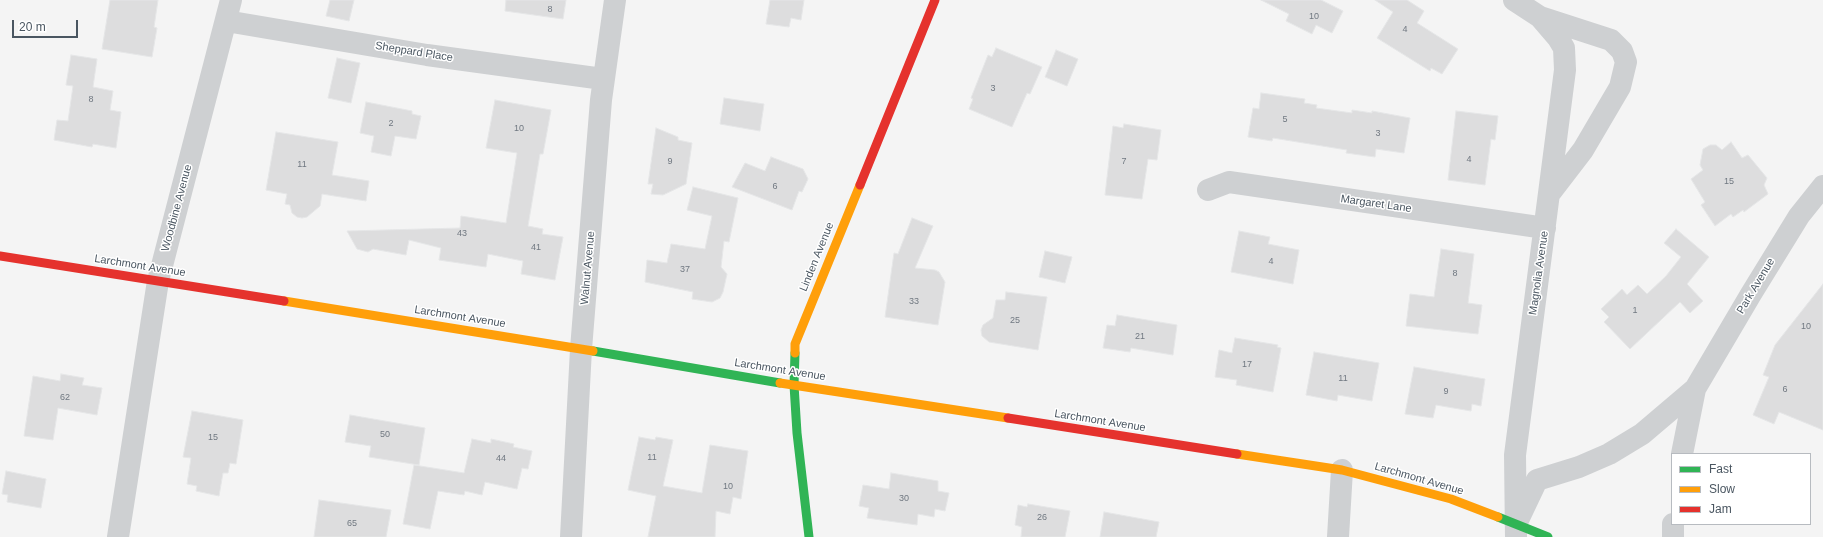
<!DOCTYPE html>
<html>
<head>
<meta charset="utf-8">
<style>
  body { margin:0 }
  #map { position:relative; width:1823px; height:537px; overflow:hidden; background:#f4f4f4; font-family:Arial,sans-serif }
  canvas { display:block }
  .legend { position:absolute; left:1671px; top:453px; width:140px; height:72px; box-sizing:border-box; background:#fff; border:1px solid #b7bbc0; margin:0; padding:5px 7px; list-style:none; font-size:12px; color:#4a5661 }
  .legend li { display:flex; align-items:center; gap:8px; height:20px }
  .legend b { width:20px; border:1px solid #b7bbc0 }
  .scale { position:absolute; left:12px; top:20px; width:66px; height:18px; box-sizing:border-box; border:2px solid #4a5661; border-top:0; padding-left:5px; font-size:12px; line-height:14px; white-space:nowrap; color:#4a5661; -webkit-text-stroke:3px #fff; paint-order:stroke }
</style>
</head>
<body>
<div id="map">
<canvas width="1823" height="537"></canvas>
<ul class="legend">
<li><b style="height:5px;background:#30b455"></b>Fast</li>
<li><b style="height:5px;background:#ff9f0a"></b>Slow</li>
<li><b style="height:5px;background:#e5322d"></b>Jam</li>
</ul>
<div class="scale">20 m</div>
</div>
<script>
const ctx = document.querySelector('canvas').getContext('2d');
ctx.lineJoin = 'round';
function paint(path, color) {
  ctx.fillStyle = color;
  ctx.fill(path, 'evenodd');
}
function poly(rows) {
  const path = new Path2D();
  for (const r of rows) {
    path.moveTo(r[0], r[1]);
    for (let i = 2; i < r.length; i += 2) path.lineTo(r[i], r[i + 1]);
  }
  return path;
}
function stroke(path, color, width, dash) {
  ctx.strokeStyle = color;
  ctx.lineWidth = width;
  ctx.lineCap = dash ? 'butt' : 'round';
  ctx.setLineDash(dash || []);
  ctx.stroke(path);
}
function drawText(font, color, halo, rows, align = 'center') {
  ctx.font = font + ' Arial,sans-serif';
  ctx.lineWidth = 3;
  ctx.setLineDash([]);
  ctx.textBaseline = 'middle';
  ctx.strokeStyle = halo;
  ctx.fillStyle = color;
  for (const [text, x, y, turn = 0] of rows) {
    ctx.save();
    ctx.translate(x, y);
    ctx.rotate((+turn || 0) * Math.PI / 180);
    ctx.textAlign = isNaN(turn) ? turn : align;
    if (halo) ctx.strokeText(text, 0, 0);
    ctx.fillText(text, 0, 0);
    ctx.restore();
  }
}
const building = poly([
  [110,0,158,0,154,27,157,28,152,57,102,49,110,0],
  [330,0,354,0,349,21,326,16,330,0],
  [506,0,566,0,563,19,505,11,506,0],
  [770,0,804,0,801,20,791,18,789,27,766,24,770,0],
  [1261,0,1321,0,1343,11,1332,33,1316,25,1312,34,1286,21,1289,14,1261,0],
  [1375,0,1407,0,1424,11,1417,23,1458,49,1442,74,1431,68,1430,71,1377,38,1393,12,1375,0],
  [996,48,1042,67,1030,94,1027,93,1012,127,969,109,973,99,971,98,988,55,992,57,996,48],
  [1056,50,1078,59,1067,86,1045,77,1056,50],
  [71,55,97,59,93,87,113,91,110,110,121,112,116,148,93,144,92,147,54,140,57,120,68,121,73,86,66,85,71,55],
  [337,58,360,63,351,103,328,98,337,58],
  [1261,93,1305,99,1304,103,1317,105,1316,108,1352,113,1352,110,1372,113,1372,111,1410,118,1404,153,1376,149,1375,157,1346,153,1347,150,1273,138,1272,141,1248,137,1253,108,1259,109,1261,93],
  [724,98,764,104,760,131,720,124,724,98],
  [495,100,551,110,543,154,540,154,528,226,543,229,542,234,563,237,555,280,521,274,523,261,488,254,486,267,439,260,441,248,409,240,406,255,373,249,368,252,357,249,347,231,460,228,461,216,506,223,517,153,486,148,495,100],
  [366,102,412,111,412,114,421,116,416,139,395,136,391,156,371,152,374,136,360,133,366,102],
  [1456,111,1498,116,1495,140,1491,139,1485,185,1448,180,1456,111],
  [1124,124,1161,130,1157,160,1148,159,1142,199,1105,195,1113,126,1123,128,1124,124],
  [656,128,678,137,678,140,692,143,686,184,663,195,651,194,653,184,648,184,656,128],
  [276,132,338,142,332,175,369,181,366,201,322,194,320,206,307,217,302,218,297,217,292,213,290,205,285,204,287,194,266,190,276,132],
  [1731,142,1742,158,1748,155,1767,178,1764,185,1768,194,1744,212,1743,210,1733,217,1731,214,1715,226,1701,205,1705,202,1691,179,1703,170,1700,165,1703,149,1710,145,1716,145,1722,150,1731,142],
  [771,157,803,169,808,179,802,192,799,191,792,210,732,187,745,163,765,171,771,157],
  [693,187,738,198,729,242,724,241,721,267,727,274,723,292,720,298,712,302,692,299,693,292,645,282,647,260,667,263,671,244,705,249,712,216,687,210,693,187],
  [912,218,933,226,915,268,935,270,939,272,945,282,938,325,885,317,894,253,898,254,912,218],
  [1676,229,1709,257,1687,284,1703,301,1690,313,1680,302,1630,349,1604,322,1609,317,1601,309,1622,289,1627,295,1638,285,1647,294,1666,276,1681,257,1664,243,1676,229],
  [1239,231,1270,237,1268,244,1299,250,1293,284,1231,272,1239,231],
  [1441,249,1474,254,1468,303,1482,305,1478,334,1406,326,1410,294,1434,297,1441,249],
  [1045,251,1072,257,1065,283,1039,277,1045,251],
  [1823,284,1823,430,1779,412,1774,424,1753,415,1769,377,1763,375,1775,345,1823,284],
  [1006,292,1047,297,1038,350,989,342,982,336,981,330,983,325,993,318,996,300,1005,300,1006,292],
  [1117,315,1177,325,1173,355,1131,348,1130,352,1103,348,1107,325,1115,326,1117,315],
  [1235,338,1278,345,1277,347,1281,348,1273,392,1236,385,1237,380,1215,377,1219,350,1232,353,1235,338],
  [1314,352,1379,363,1372,401,1338,395,1337,401,1306,395,1314,352],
  [1414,367,1485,379,1481,406,1472,404,1471,411,1436,405,1433,418,1405,414,1414,367],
  [61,374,84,378,82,385,102,388,97,415,58,408,53,440,24,436,33,376,60,381,61,374],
  [192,411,243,420,236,464,230,463,228,473,223,473,219,496,196,491,197,486,187,484,191,458,183,457,192,411],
  [350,415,425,428,419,465,369,457,371,446,345,442,350,415],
  [639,437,655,440,656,437,673,440,663,486,702,493,710,445,748,451,741,499,733,497,730,514,716,511,715,537,648,537,656,496,628,490,639,437],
  [472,439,491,443,491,439,514,444,513,447,532,451,528,469,522,468,517,489,485,482,482,495,465,491,464,495,438,491,430,529,403,524,414,465,464,473,472,439],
  [6,471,46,479,41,508,7,502,8,495,2,494,6,471],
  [891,473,938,481,938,491,949,493,945,511,935,509,934,517,918,514,917,525,867,518,869,508,859,506,863,485,889,489,891,473],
  [319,500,391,510,386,537,314,537,319,500],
  [1028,504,1070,511,1065,537,1021,537,1022,527,1015,525,1018,505,1027,507,1028,504],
  [1104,512,1159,522,1156,537,1100,537,1104,512]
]);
paint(building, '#ddddde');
stroke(building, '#e5e6e7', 1);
stroke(poly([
  [1514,0,1540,17,1611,40,1622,51,1626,62,1620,87,1583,150,1550,193],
  [226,21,427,55,603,79],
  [1208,190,1229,182,1545,228],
  [1682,454,1695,389,1751,294,1799,216,1823,186],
  [1518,520,1537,480,1579,467,1609,454,1642,434,1695,389],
  [118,537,158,281,231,0],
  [571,537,581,349,601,100,615,0],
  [1338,537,1342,470],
  [1516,537,1515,455,1565,70,1564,48,1558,38,1540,17],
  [1673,537,1673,524]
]), '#ced0d2', 22);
stroke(poly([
  [593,351,780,383],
  [795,353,794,385,797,433,809,537],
  [1498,517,1548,537]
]), '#30b455', 9);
stroke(poly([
  [284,301,593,351],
  [795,353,795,344,860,185],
  [780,383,1008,418],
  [1237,454,1342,470,1451,499,1498,517]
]), '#ff9f0a', 9);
stroke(poly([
  [860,185,935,0],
  [0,256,284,301],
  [1008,418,1237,454]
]), '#e5322d', 9);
drawText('9px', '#707881', null, [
  ["8",550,10],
  ["10",1314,17],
  ["4",1405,30],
  ["3",993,89],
  ["8",91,100],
  ["5",1285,120],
  ["2",391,124],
  ["10",519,129],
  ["3",1378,134],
  ["4",1469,160],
  ["9",670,162],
  ["7",1124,162],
  ["11",302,165],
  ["15",1729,182],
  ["6",775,187],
  ["43",462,234],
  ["41",536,248],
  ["4",1271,262],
  ["37",685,270],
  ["8",1455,274],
  ["33",914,302],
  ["1",1635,311],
  ["25",1015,321],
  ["10",1806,327],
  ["21",1140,337],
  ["17",1247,365],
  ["11",1343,379],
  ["6",1785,390],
  ["9",1446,392],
  ["62",65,398],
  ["50",385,435],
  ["15",213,438],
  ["11",652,458],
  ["44",501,459],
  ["10",728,487],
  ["30",904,499],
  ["26",1042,518],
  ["65",352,524]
]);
drawText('11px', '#4a5661', '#fff', [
  ["Sheppard Place",414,52,9],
  ["Margaret Lane",1376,204,8],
  ["Woodbine Avenue",177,208,-75],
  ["Linden Avenue",817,257,-68],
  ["Larchmont Avenue",140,266,9],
  ["Walnut Avenue",588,268,-85],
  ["Magnolia Avenue",1539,273,-82],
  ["Park Avenue",1756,286,-59],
  ["Larchmont Avenue",460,317,9],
  ["Larchmont Avenue",780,370,9],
  ["Larchmont Avenue",1100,421,9],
  ["Larchmont Avenue",1419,479,16]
]);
</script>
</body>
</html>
